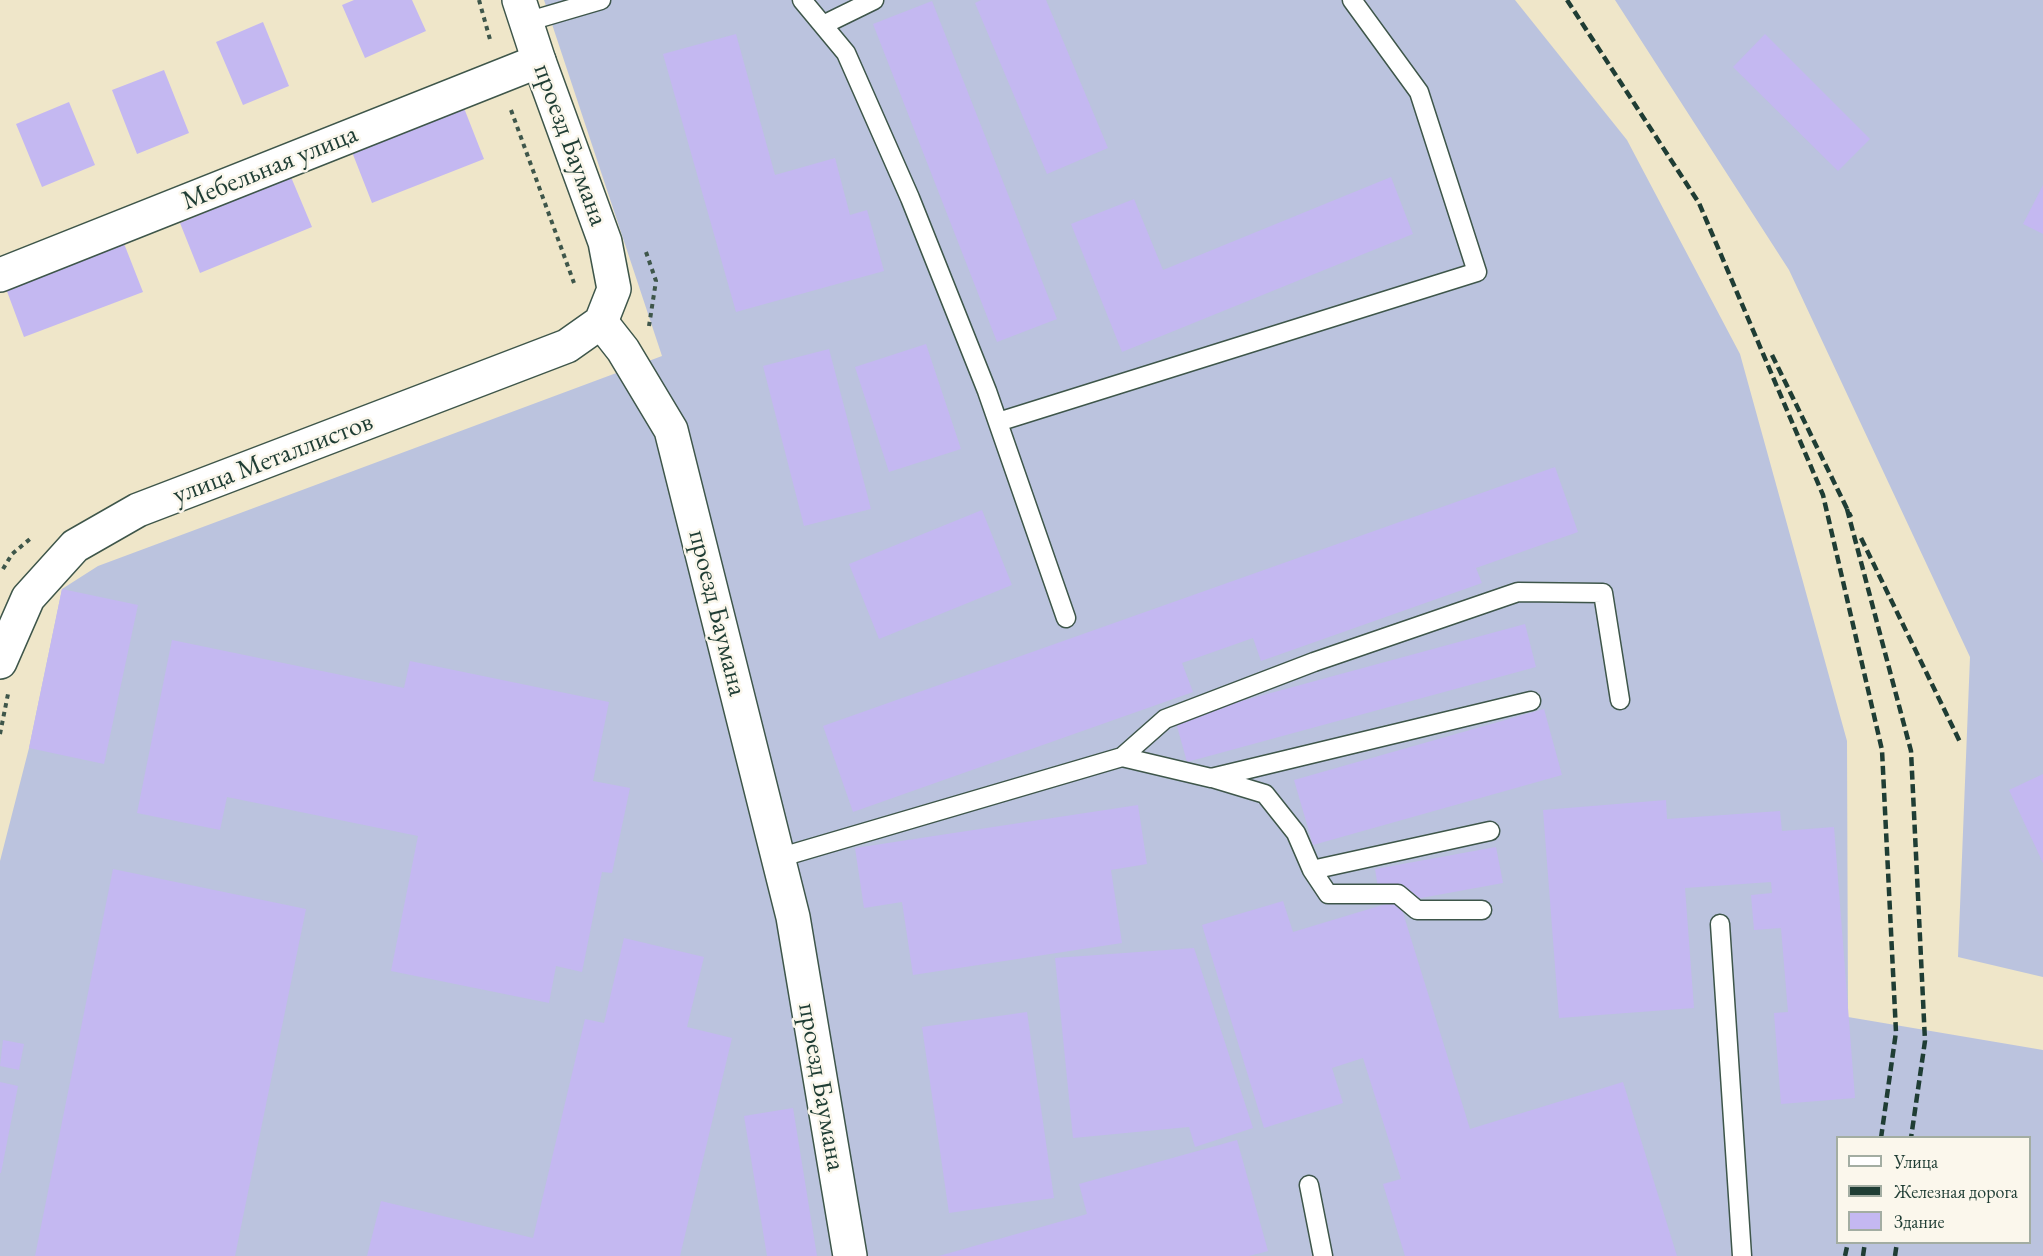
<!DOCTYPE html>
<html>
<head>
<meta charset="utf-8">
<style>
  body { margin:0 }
  #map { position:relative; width:2043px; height:1256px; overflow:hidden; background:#efe6c9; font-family:"EB Garamond",serif }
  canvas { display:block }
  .legend { position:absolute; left:1836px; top:1136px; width:195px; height:108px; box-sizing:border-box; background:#fbf7ec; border:2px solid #a3ada2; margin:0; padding:8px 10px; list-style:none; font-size:18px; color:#1f3d34 }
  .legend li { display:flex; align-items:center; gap:12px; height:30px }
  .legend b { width:30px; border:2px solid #a3ada2 }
</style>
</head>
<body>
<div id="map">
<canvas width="2043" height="1256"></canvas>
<ul class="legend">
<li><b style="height:8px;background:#fff"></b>Улица</li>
<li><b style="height:8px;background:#1f3d34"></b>Железная дорога</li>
<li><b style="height:16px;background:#c4b8f1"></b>Здание</li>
</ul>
</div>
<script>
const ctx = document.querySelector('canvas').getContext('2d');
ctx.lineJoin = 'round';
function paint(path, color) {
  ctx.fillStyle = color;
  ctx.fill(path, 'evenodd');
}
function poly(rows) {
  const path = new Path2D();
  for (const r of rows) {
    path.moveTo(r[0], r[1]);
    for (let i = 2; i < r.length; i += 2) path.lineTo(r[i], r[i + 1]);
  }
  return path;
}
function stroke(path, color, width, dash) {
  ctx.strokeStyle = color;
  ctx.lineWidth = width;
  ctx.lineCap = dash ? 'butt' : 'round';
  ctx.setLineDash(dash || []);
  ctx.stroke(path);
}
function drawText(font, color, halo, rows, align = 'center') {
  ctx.font = font + ' "EB Garamond",serif';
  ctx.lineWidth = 5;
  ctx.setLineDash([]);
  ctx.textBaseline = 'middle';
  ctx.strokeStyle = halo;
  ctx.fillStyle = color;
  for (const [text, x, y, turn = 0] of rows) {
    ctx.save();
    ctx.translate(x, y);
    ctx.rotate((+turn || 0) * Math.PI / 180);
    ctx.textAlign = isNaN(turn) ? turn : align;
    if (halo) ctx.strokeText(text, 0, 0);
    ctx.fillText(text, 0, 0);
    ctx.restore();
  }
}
paint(poly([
  [544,0,1515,0,1627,140,1740,354,1847,741,1848,1017,2043,1050,2043,1256,0,1256,0,861,29,748,62,589,98,566,662,356],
  [1838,1138,2030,1138,2030,1242,1838,1242],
  [1615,0,2043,0,2043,977,1958,957,1970,657,1789,270]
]), '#bbc3de');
paint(poly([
  [354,0,412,0,426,31,365,58,342,5],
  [981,0,1046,0,1108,148,1047,174,975,3],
  [932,1,1057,319,997,342,873,24],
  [263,22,289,86,243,105,216,42],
  [736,34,775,175,835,158,850,215,867,210,884,271,736,312,663,54],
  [1765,34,1870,139,1838,171,1733,67],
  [164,70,189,133,137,154,112,90],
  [69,102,95,165,42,187,16,124],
  [464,108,484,159,372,203,352,152],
  [291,177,312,227,200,273,180,223],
  [1391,177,1413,234,1122,352,1071,224,1134,199,1163,270],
  [2043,185,2043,234,2023,224],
  [123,241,143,292,24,337,5,286],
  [926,344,961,449,889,472,855,367],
  [829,349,871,509,804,526,763,366],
  [1555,467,1578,532,1476,568,1482,583,1261,661,1253,638,1182,663,1193,692,853,812,823,726],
  [982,510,1012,585,879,639,849,564],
  [62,589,138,605,104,764,29,748],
  [1525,624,1536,667,1187,762,1175,719],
  [172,640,404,688,410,661,609,702,593,781,630,788,612,873,602,872,582,972,556,966,549,1003,391,971,418,836,227,797,220,830,137,813],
  [1544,709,1562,775,1313,845,1294,780],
  [2043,774,2043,863,2009,790],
  [1666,800,1667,819,1780,811,1782,831,1834,827,1855,1098,1781,1104,1774,1013,1788,1012,1781,928,1754,930,1751,895,1772,893,1771,882,1685,888,1694,1008,1559,1018,1543,810],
  [1138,805,1147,864,1111,870,1122,943,913,975,902,902,864,908,855,848],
  [1496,847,1503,883,1410,900,1409,889,1379,894,1375,869],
  [113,869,306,909,235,1256,35,1256],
  [1399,900,1470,1129,1623,1082,1677,1256,1405,1256,1383,1184,1401,1179,1363,1058,1332,1068,1343,1103,1264,1128,1202,925,1283,901,1293,932],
  [624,938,704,957,687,1027,732,1038,680,1256,367,1256,381,1201,533,1238,585,1019,604,1023],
  [1194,948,1253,1128,1195,1147,1189,1127,1073,1138,1055,958],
  [1027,1012,1054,1198,949,1213,922,1027],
  [3,1040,24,1044,19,1070,0,1066],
  [0,1082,18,1086,1,1173,0,1173],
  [793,1108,817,1256,767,1256,744,1116],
  [1237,1140,1268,1251,1249,1256,939,1256,1087,1214,1079,1184]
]), '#c4b8f1');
const service = poly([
  [802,0,846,53,910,198,987,391,1066,618],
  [526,22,601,0],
  [823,25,874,0],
  [998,422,1477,272,1419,92,1352,0],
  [1122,757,1165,719,1314,662,1518,592,1603,593,1620,700],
  [1212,778,1265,794,1296,833,1312,870,1490,831],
  [778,858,1122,757,1211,778,1531,701],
  [1312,870,1328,894,1398,894,1417,910,1482,910],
  [1720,924,1742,1256],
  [1309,1185,1323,1256]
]);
const minor = poly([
  [0,275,539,61],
  [601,322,623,350,671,430,793,917,850,1256]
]);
const tertiary = poly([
  [0,662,28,598,75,546,138,510,567,346,601,322,614,289,605,242,539,61,519,0]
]);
stroke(service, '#3e564a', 21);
stroke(minor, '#3e564a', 36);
stroke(tertiary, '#3e564a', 36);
stroke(poly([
  [479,0,491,43],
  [511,110,574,283],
  [646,252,656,281,649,326],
  [3,569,12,554,30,539],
  [0,734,8,694]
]), '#3e564a', 4, [4.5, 4.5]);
stroke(service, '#fff', 18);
stroke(minor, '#fff', 33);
stroke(tertiary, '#fff', 33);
stroke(poly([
  [1567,0,1699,203,1823,495,1882,750,1896,1032,1881,1138],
  [1772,355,1851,517],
  [1847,509,1911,751,1925,1041,1911,1138],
  [1861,538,1961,744],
  [1845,1256,1848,1242],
  [1863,1256,1865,1242],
  [1895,1256,1897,1242]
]), '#1f3d34', 4.5, [9, 4.5]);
drawText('27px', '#1f3d34', '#fbf7ec', [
  ["проезд Баумана",570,145,70],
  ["Мебельная улица",270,168,-22],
  ["улица Металлистов",273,459,-21],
  ["проезд Баумана",717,613,76],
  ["проезд Баумана",821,1087,80]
]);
</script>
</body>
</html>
